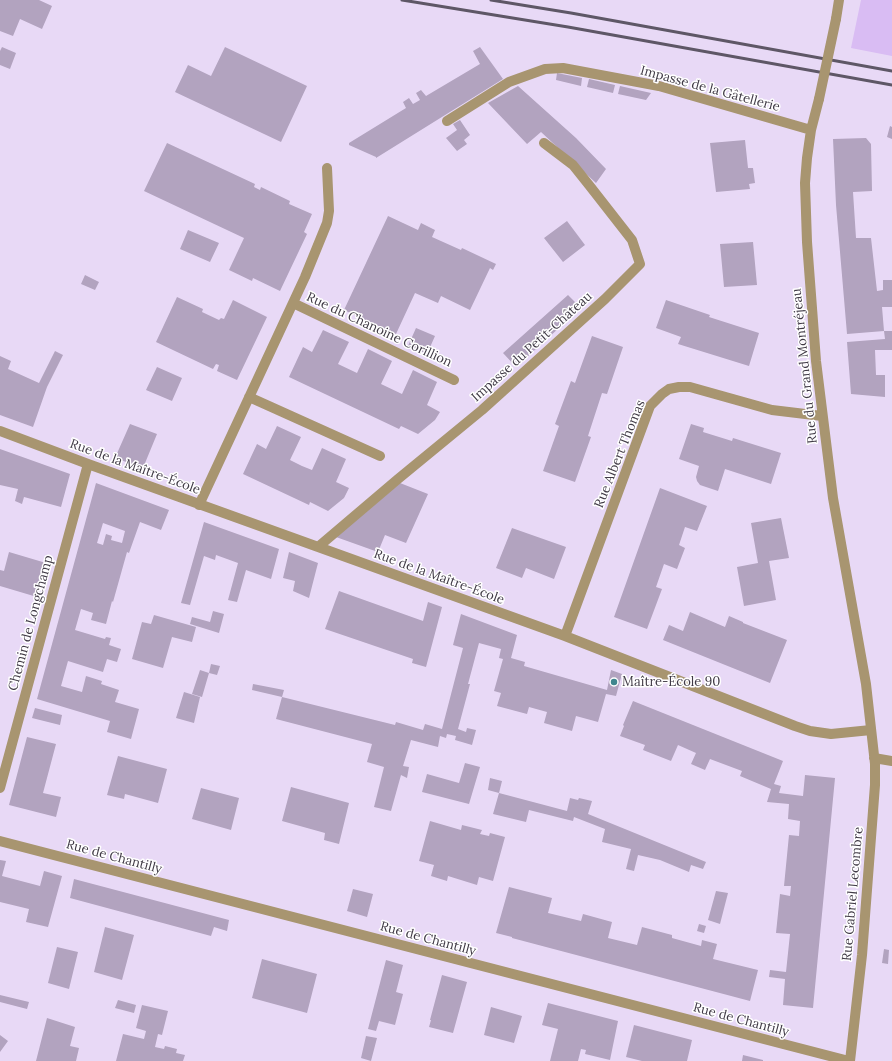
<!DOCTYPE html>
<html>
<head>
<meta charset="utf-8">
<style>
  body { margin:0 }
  canvas { display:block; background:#e8d9f6 }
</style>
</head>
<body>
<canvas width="892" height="1061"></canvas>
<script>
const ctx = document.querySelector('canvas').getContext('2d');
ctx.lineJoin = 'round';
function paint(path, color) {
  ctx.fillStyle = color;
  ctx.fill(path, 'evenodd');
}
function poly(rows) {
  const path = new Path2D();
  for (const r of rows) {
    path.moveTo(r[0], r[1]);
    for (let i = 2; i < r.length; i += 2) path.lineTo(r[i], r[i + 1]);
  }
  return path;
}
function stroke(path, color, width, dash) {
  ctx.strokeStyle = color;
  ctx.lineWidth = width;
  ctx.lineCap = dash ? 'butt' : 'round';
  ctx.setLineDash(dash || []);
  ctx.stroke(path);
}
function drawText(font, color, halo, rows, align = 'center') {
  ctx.font = font + ' Lora,serif';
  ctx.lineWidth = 3;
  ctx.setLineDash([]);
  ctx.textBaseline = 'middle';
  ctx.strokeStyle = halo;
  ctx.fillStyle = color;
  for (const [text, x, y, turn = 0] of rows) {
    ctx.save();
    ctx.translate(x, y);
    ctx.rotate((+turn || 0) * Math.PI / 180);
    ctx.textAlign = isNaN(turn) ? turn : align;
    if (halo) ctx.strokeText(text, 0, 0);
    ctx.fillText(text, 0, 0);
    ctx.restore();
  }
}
paint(poly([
  [861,0,892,0,892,56,851,48]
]), '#d9bcf3');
paint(poly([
  [0,0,39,0,52,6,42,29,20,19,13,36,0,31],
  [2,47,16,53,10,69,0,65,0,51],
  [225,47,307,86,281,142,175,92,188,65,211,76],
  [480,47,503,79,376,158,376,157,349,145,349,143,406,108,403,102,409,98,413,104,420,100,416,93,421,90,426,96,480,64,473,51],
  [557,73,582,78,581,86,556,80],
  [589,79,615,85,613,93,587,87],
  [518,86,576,138,606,169,596,183,541,132,527,144,488,103],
  [620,86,651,93,646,100,618,94],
  [460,120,470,135,464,140,467,144,457,151,446,138,457,130,453,124],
  [890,126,892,127,892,139,887,137],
  [866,138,871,144,872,191,853,192,856,238,871,238,877,291,883,290,883,280,892,280,892,307,882,307,884,331,847,334,836,205,833,139],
  [745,140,748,168,753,168,755,183,749,184,750,189,716,192,710,143],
  [167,143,255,184,254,187,260,190,261,187,290,201,289,204,312,214,304,232,307,234,280,291,253,278,252,281,229,270,244,238,144,191],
  [388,216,418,230,421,223,435,230,432,237,461,250,462,248,496,264,493,270,490,268,470,310,441,296,438,303,415,293,396,334,344,310],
  [567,221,585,245,563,262,544,238],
  [188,230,219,243,210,262,180,249],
  [753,242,757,285,724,287,720,244],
  [85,275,99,282,95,290,81,284],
  [568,295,581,308,516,367,503,353],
  [177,297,203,309,202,312,219,320,221,318,224,319,233,300,267,317,237,380,217,371,219,365,216,364,213,369,156,342],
  [666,300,710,315,709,317,759,333,749,366,678,344,681,337,656,328],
  [416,328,435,336,427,354,408,346],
  [323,330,349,342,338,364,357,373,368,349,392,361,381,384,402,394,413,370,437,382,427,405,440,412,435,420,418,434,401,426,399,429,289,377,303,347,312,352],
  [884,331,892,331,892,350,875,350,876,375,885,375,885,397,851,394,847,342,885,339],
  [592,336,623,347,607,394,602,393,588,436,591,437,575,482,543,471,559,426,555,424,571,381,575,383],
  [55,351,63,355,47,387,33,427,0,415,0,356,11,361,8,369,39,383],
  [157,367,182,378,172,401,146,390],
  [130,424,157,434,143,468,115,458],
  [691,424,704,428,703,432,732,441,733,438,781,453,771,484,725,469,718,491,700,485,697,481,696,477,699,466,679,459],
  [277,426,301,437,290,460,302,466,312,470,322,448,346,459,336,482,349,488,344,498,328,511,310,502,309,505,243,474,257,444,266,449],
  [0,449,70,474,61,507,24,497,22,504,15,501,18,489,0,485],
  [96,483,169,510,161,530,140,522,129,553,127,552,113,602,112,601,106,624,91,620,93,613,81,609,75,630,105,639,106,637,111,638,109,645,121,649,117,662,107,659,103,672,68,661,61,686,82,692,86,676,102,681,101,684,119,690,115,702,139,709,131,739,107,732,110,721,37,699],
  [103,523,125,531,122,543,111,540,112,536,106,534,103,545,97,543],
  [400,483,428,494,406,543,385,535,378,552,336,537],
  [660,488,707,506,697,531,685,527,679,545,685,548,677,569,664,564,656,587,662,589,647,629,614,617],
  [781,518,789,558,769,561,776,600,744,606,737,567,758,563,751,523],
  [204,522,279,549,271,579,246,570,237,602,228,600,238,563,216,555,215,560,204,556,190,605,181,603],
  [512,528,566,547,554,579,526,568,522,578,496,568],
  [9,552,46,563,37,597,0,586,0,570,4,571],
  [289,552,318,563,309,598,293,591,295,581,283,578],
  [339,591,423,621,428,602,442,607,426,667,412,663,413,659,325,629],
  [213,611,224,614,219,633,190,624,192,617,210,622],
  [690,612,725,627,729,616,743,622,743,623,787,640,770,683,663,640,669,625,683,631],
  [461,614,517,635,511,658,525,662,524,666,607,690,611,670,622,674,616,696,606,694,598,722,576,716,572,731,544,723,547,712,529,707,527,714,497,706,501,693,494,691,503,659,499,658,501,649,479,643,468,684,470,684,458,729,466,732,467,728,476,730,472,745,455,740,456,736,447,734,446,738,440,736,438,747,411,740,403,766,409,767,407,778,401,775,391,811,374,807,384,767,367,762,372,744,276,719,282,697,395,725,396,722,423,730,425,724,442,729,463,648,453,645],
  [154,615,196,627,192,642,172,637,163,668,132,659,142,622,151,624],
  [211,664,220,666,217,675,209,673,202,697,192,694,200,670,209,673],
  [253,684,284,690,282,697,252,690],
  [184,692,200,697,194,723,176,718],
  [633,701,783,761,774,784,781,786,779,793,803,796,805,775,835,778,813,1008,783,1005,785,979,769,977,770,970,786,972,790,934,776,933,780,894,790,896,791,886,784,886,789,835,799,836,800,821,788,819,789,804,767,802,771,789,740,776,742,771,710,759,705,770,691,764,696,753,678,745,671,761,643,750,645,745,620,736,624,726,623,725],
  [35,708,62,715,60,725,32,718],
  [27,737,56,744,43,793,61,797,56,817,9,805],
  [118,756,167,769,158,803,125,794,124,799,107,795],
  [465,763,480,767,469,804,422,792,427,774,459,783],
  [490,778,502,781,499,793,488,790],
  [291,787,349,803,339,844,324,840,325,833,282,821],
  [201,788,239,798,231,830,192,819],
  [499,793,567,811,570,798,578,800,579,798,592,801,588,814,706,862,703,869,691,865,689,872,660,860,638,855,634,871,626,869,631,849,602,842,605,829,574,817,573,821,529,810,526,822,493,814],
  [430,821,461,830,462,825,482,830,480,834,489,836,490,833,505,837,493,881,479,877,477,885,448,876,447,881,431,876,434,865,419,861],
  [0,860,6,861,2,876,40,886,44,871,62,876,48,927,26,922,29,909,0,902],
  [74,879,229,920,227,931,214,927,211,936,70,898],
  [509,887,552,898,548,913,581,921,583,914,612,922,608,938,637,945,642,927,672,935,672,938,701,946,702,940,717,944,713,959,758,970,750,1001,512,938,512,937,496,933],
  [353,889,373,894,367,917,347,911],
  [716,891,728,893,720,924,708,920],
  [699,924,706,926,704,933,697,931],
  [105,927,134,935,122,980,94,972],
  [57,947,78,952,69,989,48,983],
  [884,949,889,950,888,964,882,963],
  [262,959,317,974,307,1013,252,998],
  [386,960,403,965,396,992,403,994,395,1025,379,1021,376,1031,368,1029],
  [442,975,467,982,453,1033,429,1027,431,1020,430,1020],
  [0,995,29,1002,27,1009,0,1002],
  [118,1000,136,1005,134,1013,115,1008],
  [548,1003,618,1021,610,1060,585,1054,586,1050,581,1049,578,1061,550,1061,558,1029,542,1025],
  [142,1005,168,1011,162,1035,158,1034,155,1047,164,1049,165,1046,177,1049,176,1053,185,1055,183,1061,116,1061,123,1034,144,1039,146,1031,136,1028],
  [491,1007,522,1016,514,1043,484,1035],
  [47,1018,75,1027,70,1046,79,1048,76,1061,36,1061],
  [634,1025,692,1040,687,1061,642,1061,626,1057],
  [0,1035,8,1041,0,1052],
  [366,1036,377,1038,371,1061,361,1058],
  [743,1055,763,1060,763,1061,742,1061]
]), '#b2a3bf');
stroke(poly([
  [836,19,839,0],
  [819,99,811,130,807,158,805,183,807,242,816,361,833,498,866,684,875,764,875,785,862,955,850,1061],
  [447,121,509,82,545,69,563,68,659,86,811,130],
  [293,303,454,380],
  [249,397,380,456],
  [0,431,88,464,565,636,795,726,810,731,831,734,871,730],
  [199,505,305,277,327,223,329,211,327,168],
  [318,547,398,479,482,410,605,299,640,264,632,240,589,185,573,165,544,143],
  [565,636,650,406,662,394,669,389,679,387,690,387,772,410,822,416],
  [874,758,892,761],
  [0,788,88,464],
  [0,841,849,1061]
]), '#a89570', 10);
stroke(poly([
  [402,0,568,27,892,85],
  [491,0,571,13,892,71]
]), '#5e5766', 3);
stroke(poly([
  [819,99,836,19]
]), '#a89570', 10);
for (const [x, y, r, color] of [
  [614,682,4,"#3f868e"]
]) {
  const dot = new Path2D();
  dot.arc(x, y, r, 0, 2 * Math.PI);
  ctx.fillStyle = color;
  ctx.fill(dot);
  stroke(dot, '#fff', 1.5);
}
drawText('13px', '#403a46', '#fff', [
  ["Impasse de la Gâtellerie",710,89,15],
  ["Rue du Chanoine Corillion",379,330,25],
  ["Impasse du Petit-Château",532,347,-42],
  ["Rue du Grand Montréjeau",805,366,-96],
  ["Rue Albert Thomas",620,454,-68],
  ["Rue de la Maître-École",135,467,20],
  ["Rue de la Maître-École",439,577,20],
  ["Chemin de Longchamp",31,623,-75],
  ["Rue de Chantilly",114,857,15],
  ["Rue Gabriel Lecombre",853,894,-85],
  ["Rue de Chantilly",428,939,15],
  ["Rue de Chantilly",741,1020,15]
]);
drawText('13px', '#403a46', '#fff', [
  ["Maître-École 90",622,682]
], 'left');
</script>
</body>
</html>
